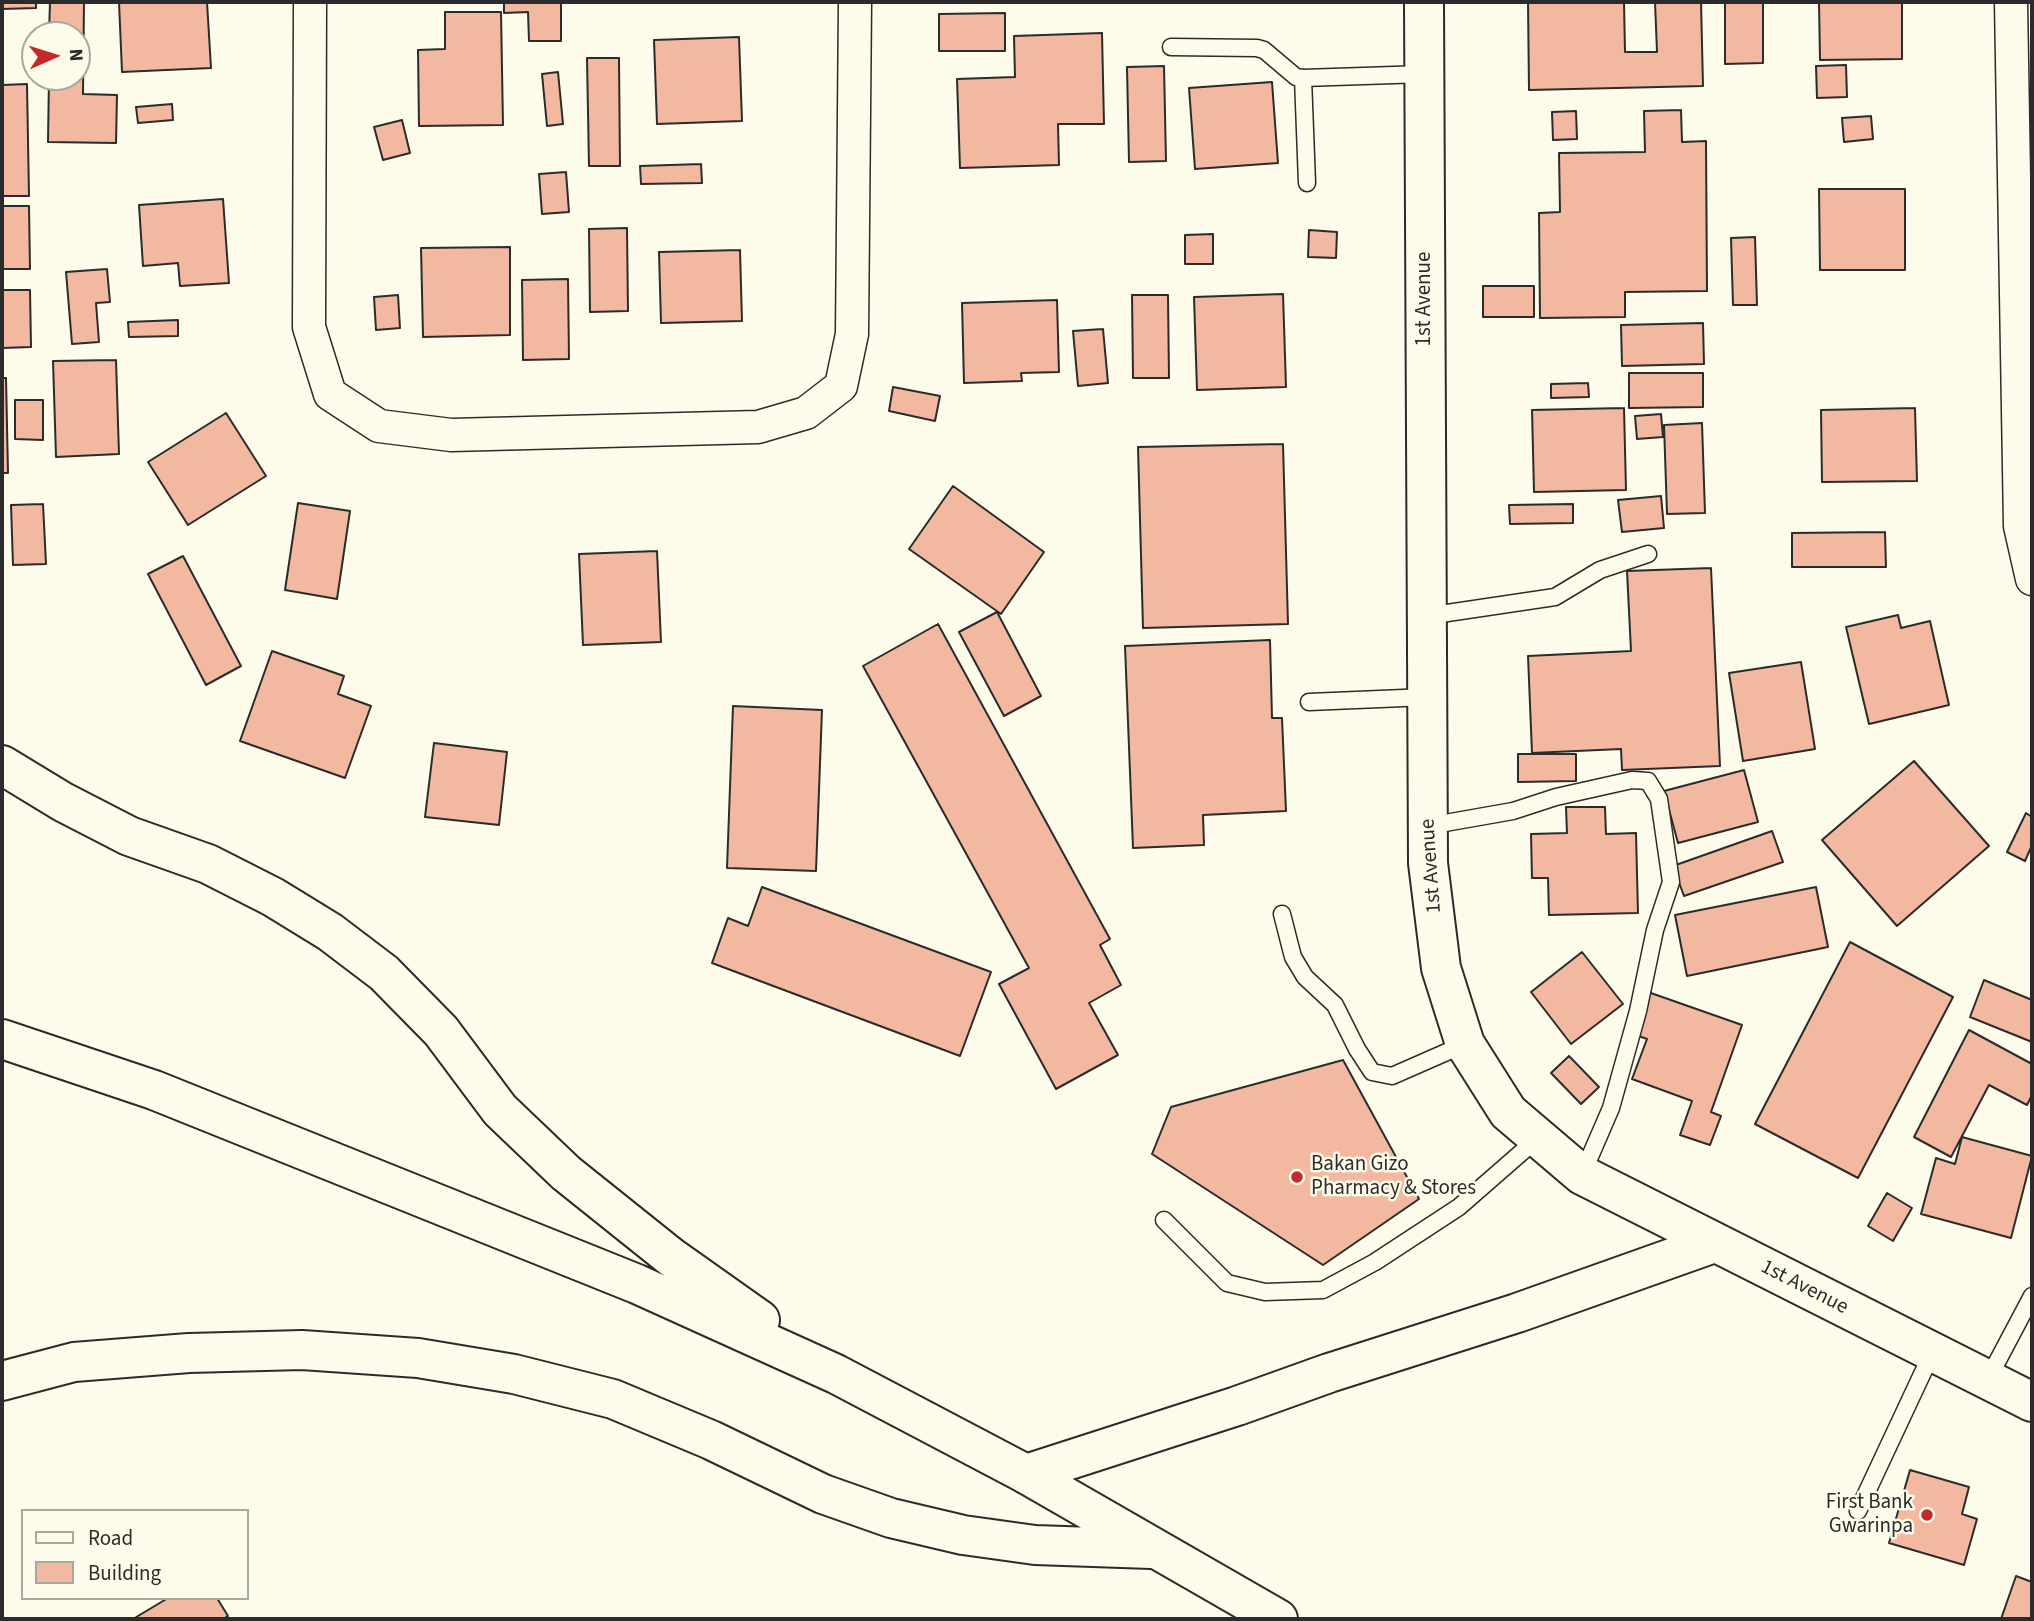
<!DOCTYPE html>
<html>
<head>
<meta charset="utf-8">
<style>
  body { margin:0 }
  #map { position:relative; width:2034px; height:1621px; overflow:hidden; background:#fdfbea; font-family:"Source Sans 3",sans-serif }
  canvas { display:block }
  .frame { position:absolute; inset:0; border:4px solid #2b2b2b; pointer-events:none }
  .legend { position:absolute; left:21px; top:1509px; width:228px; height:91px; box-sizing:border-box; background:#fdfbea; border:2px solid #a9a89e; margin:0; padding:9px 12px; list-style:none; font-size:21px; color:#2b2b2b }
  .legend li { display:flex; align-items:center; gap:14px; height:35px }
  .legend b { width:35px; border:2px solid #a9a89e }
  .north { position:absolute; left:21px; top:21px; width:70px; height:70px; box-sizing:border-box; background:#fdfbea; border:2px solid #a9a89e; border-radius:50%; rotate:87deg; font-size:19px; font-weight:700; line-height:28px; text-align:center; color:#2b2b2b }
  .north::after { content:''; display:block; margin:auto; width:24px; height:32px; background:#c62828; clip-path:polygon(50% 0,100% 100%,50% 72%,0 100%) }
</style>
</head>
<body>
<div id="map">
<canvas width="2034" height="1621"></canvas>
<div class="frame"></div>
<ul class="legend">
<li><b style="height:9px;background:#fdfbea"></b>Road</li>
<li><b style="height:19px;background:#f2b8a0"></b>Building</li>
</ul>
<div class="north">N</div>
</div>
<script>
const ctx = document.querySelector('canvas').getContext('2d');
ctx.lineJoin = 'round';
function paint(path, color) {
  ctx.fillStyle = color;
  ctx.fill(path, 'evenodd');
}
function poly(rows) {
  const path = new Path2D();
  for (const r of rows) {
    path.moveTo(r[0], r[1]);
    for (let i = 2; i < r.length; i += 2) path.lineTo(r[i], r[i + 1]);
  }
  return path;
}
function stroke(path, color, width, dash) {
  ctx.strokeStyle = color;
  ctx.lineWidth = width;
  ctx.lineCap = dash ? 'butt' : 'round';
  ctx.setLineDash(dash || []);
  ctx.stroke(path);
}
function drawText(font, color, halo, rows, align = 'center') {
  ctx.font = font + ' "Source Sans 3",sans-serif';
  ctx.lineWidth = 5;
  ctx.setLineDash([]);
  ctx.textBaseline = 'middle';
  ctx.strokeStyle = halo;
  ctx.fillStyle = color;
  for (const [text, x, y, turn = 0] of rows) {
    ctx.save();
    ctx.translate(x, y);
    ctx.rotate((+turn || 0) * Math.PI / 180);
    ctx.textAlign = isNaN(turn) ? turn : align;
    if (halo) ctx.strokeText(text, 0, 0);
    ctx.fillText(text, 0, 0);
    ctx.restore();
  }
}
const building = poly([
  [2,2,36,2,36,8,2,9,2,2],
  [50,2,84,2,83,94,117,95,116,143,48,142,49,77,77,77,77,35,49,35,50,2],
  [119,2,207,2,211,68,122,72,119,2],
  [504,2,561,2,561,41,529,41,528,12,504,13,504,2],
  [1528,2,1624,2,1625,52,1657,52,1655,2,1701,2,1703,86,1529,90,1528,2],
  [1725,2,1763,2,1763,63,1725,64,1725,2],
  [1819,2,1902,2,1902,59,1820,60,1819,2],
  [445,12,501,12,503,125,419,126,418,50,445,49,445,12],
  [1005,13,1005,51,939,51,939,14,1005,13],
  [1102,33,1104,124,1058,124,1059,165,960,168,957,79,1015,77,1014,36,1102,33],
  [739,37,742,121,657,124,654,40,739,37],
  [587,58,619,58,620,166,589,166,587,58],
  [1846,65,1847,97,1817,98,1816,66,1846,65],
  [1164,66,1166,161,1129,162,1127,67,1164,66],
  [558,72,563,124,547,126,542,74,558,72],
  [1272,82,1278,163,1195,169,1189,88,1272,82],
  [27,84,29,196,2,196,2,85,27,84],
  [172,104,173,120,138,123,136,107,172,104],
  [1681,110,1682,142,1706,141,1707,291,1625,292,1625,317,1540,318,1539,213,1560,212,1559,153,1645,152,1644,111,1681,110],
  [1576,111,1577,139,1553,140,1552,112,1576,111],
  [1871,116,1873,139,1844,142,1842,118,1871,116],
  [402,120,410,153,383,160,374,127,402,120],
  [701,164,702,183,641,184,640,166,701,164],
  [566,172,569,212,542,214,539,174,566,172],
  [1819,189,1905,189,1905,270,1820,270,1819,189],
  [223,199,229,283,180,286,178,263,143,266,139,205,223,199],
  [2,206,29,206,30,269,2,269,2,206],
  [627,228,628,311,590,312,589,229,627,228],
  [1309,230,1337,232,1336,258,1308,257,1309,230],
  [1213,234,1213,264,1185,264,1185,235,1213,234],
  [1755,237,1757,305,1733,305,1731,238,1755,237],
  [510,247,510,335,423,337,421,248,510,247],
  [740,250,742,321,661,323,659,252,740,250],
  [107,269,110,302,96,303,99,342,72,344,66,272,107,269],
  [568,279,569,359,523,360,522,280,568,279],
  [1483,286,1534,286,1534,317,1483,317,1483,286],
  [2,290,30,290,31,347,2,348,2,290],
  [1283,294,1286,387,1197,390,1194,297,1283,294],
  [398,295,400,328,376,330,374,297,398,295],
  [1132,295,1168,295,1169,378,1133,378,1132,295],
  [1057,300,1059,372,1021,373,1022,381,964,383,962,303,1057,300],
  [178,320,178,336,129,337,128,322,178,320],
  [1703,323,1704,364,1622,366,1621,325,1703,323],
  [1103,329,1108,383,1078,386,1073,331,1103,329],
  [116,360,119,454,56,457,53,361,116,360],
  [1629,373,1703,373,1703,407,1629,408,1629,373],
  [2,378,6,378,8,473,2,473,2,378],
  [1588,383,1589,397,1551,398,1551,384,1588,383],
  [893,387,940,396,935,421,889,411,893,387],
  [15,400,43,400,43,440,15,439,15,400],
  [1624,408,1626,490,1534,492,1532,410,1624,408],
  [1915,408,1917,481,1822,482,1821,410,1915,408],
  [226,413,266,476,188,525,148,462,226,413],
  [1661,414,1663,437,1637,439,1635,416,1661,414],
  [1702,423,1705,513,1667,514,1664,425,1702,423],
  [1283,444,1288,624,1143,628,1138,447,1283,444],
  [953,486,1044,552,1001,614,909,549,953,486],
  [1661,496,1664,528,1622,532,1618,500,1661,496],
  [298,503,350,511,337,599,285,590,298,503],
  [43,504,46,564,13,565,11,505,43,504],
  [1573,504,1573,523,1510,524,1509,505,1573,504],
  [1885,532,1886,567,1792,567,1792,533,1885,532],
  [657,551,661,642,583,645,579,554,657,551],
  [183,556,241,666,206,685,148,574,183,556],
  [1711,568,1720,766,1622,770,1621,749,1532,753,1528,656,1631,651,1627,571,1711,568],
  [997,612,1041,696,1004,716,959,632,997,612],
  [1898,615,1901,628,1930,621,1949,705,1869,724,1846,627,1898,615],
  [938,624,1110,939,1100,945,1121,985,1089,1003,1118,1055,1056,1089,999,984,1029,968,863,666,938,624],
  [1270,640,1272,718,1282,718,1286,811,1203,815,1204,845,1133,848,1125,646,1270,640],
  [272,651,344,676,338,694,371,706,345,778,240,741,272,651],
  [1801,662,1815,749,1743,761,1729,673,1801,662],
  [733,706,822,710,816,871,727,868,733,706],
  [434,743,507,752,499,825,425,817,434,743],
  [1518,754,1576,754,1576,781,1518,782,1518,754],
  [1914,761,1989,846,1897,926,1822,840,1914,761],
  [1744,770,1758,822,1678,843,1664,791,1744,770],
  [1566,807,1605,807,1606,834,1636,833,1638,913,1549,915,1548,878,1532,878,1531,834,1567,833,1566,807],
  [2026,813,2032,817,2032,845,2025,861,2007,852,2026,813],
  [1772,831,1783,862,1684,896,1673,866,1772,831],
  [762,887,991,972,960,1056,712,963,728,918,748,926,762,887],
  [1816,887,1828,947,1687,976,1675,915,1816,887],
  [1850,942,1953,997,1858,1178,1755,1124,1850,942],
  [1582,952,1623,1004,1571,1044,1531,992,1582,952],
  [1984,980,2032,1000,2032,1042,1970,1017,1984,980],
  [1648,992,1742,1025,1711,1112,1721,1116,1710,1145,1680,1135,1692,1101,1632,1079,1647,1039,1633,1034,1648,992],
  [1969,1030,2032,1064,2032,1095,2027,1105,1989,1085,1951,1157,1914,1137,1969,1030],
  [1569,1056,1599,1087,1581,1104,1551,1073,1569,1056],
  [1343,1060,1419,1199,1323,1265,1152,1154,1171,1107,1343,1060],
  [1962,1137,2032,1156,2011,1238,1921,1214,1936,1158,1955,1164,1962,1137],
  [1887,1193,1912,1208,1893,1241,1868,1226,1887,1193],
  [1910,1470,1969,1487,1962,1514,1977,1519,1964,1565,1889,1543,1910,1470],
  [2016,1576,2032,1582,2032,1619,2001,1619,2016,1576],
  [168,1598,217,1598,228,1616,223,1619,133,1619,168,1598]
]);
paint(building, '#f2b8a0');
stroke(building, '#2b2b2b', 2);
const service = poly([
  [1171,47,1257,48,1264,50,1296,77,1303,78,1424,74],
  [1303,78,1307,183],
  [1427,616,1555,597,1600,570,1648,554],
  [1309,702,1427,697],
  [1428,826,1513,811,1556,797,1632,780,1648,781,1659,799,1671,882,1655,930,1638,1011,1611,1108,1582,1175],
  [1282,914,1293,957,1305,977,1335,1005,1357,1049,1372,1072,1392,1076,1465,1044],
  [1164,1220,1227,1283,1265,1292,1323,1290,1375,1262,1459,1207,1538,1138],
  [1988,1379,2032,1296],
  [1858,1511,1932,1353]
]);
const minor = poly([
  [310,2,309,327,330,394,379,426,451,435,758,427,806,413,841,386,852,334,855,2],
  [2011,2,2020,526,2032,579]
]);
const tertiary = poly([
  [1424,2,1428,863,1441,968,1465,1044,1508,1112,1582,1175,2032,1402],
  [1026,1474,1237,1406,1329,1373,1517,1313,1714,1243]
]);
const primary = poly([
  [2,765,63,802,129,836,208,864,273,897,330,932,384,973,441,1031,500,1110,566,1173,671,1257,760,1320],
  [2,1039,154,1090,637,1284,836,1374,1026,1474,1278,1619],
  [2,1381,74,1362,189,1353,302,1350,418,1358,514,1374,613,1399,711,1440,823,1494,891,1518,963,1535,1035,1545,1151,1549]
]);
stroke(service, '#2b2b2b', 19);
stroke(minor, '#2b2b2b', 35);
stroke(tertiary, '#2b2b2b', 42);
stroke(primary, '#2b2b2b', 42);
stroke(service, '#fdfbea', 16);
stroke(minor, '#fdfbea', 32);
stroke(tertiary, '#fdfbea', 38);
stroke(primary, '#fdfbea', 38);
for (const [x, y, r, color] of [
  [1297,1177,7,"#c62828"],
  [1927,1515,7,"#c62828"]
]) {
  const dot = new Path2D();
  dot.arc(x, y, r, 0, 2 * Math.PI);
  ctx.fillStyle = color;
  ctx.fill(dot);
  stroke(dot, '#fdfbea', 2.5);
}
drawText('21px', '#2b2b2b', '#fdfbea', [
  ["1st Avenue",1425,299,-90],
  ["1st Avenue",1432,866,-94],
  ["1st Avenue",1804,1288,27]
]);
drawText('21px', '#2b2b2b', '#fdfbea', [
  ["Bakan Gizo",1311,1165],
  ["Pharmacy & Stores",1311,1189],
  ["First Bank",1913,1503,"right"],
  ["Gwarinpa",1913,1527,"right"]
], 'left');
</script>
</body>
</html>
